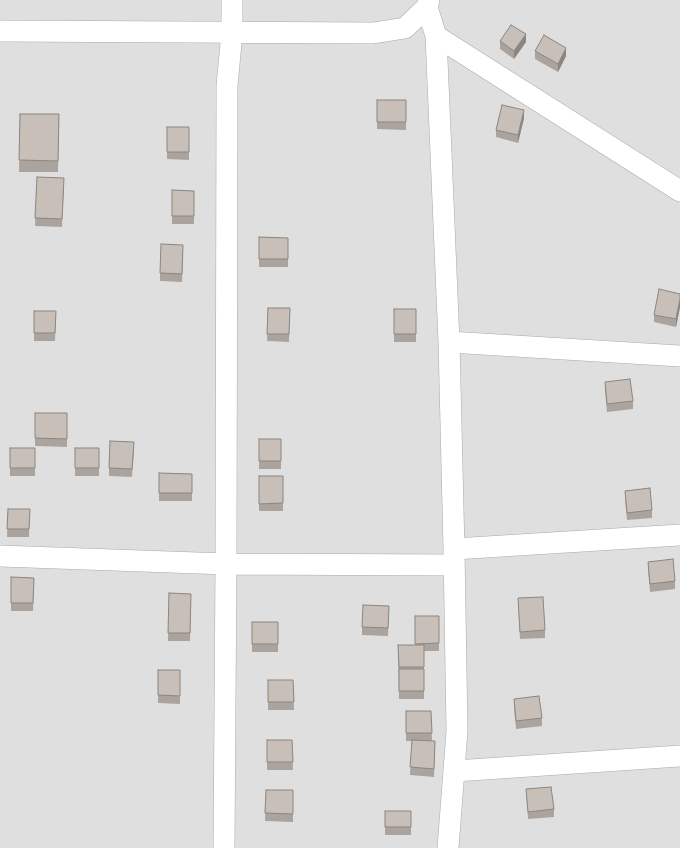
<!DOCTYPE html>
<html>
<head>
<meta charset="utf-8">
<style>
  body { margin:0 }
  canvas { display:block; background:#f2efe9 }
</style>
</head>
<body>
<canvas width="680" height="848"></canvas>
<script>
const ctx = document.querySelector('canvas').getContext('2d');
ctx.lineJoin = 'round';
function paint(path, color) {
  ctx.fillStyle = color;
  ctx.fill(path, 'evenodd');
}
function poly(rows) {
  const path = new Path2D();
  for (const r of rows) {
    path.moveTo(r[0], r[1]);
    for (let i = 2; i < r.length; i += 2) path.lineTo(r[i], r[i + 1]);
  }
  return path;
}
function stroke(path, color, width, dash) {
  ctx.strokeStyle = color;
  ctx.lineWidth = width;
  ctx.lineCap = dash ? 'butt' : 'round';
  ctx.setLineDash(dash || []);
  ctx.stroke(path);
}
paint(poly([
  [0,0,680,0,680,848,0,848]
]), '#e0dfdf');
const minor = poly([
  [429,0,427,7,436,36,449,342,454,549,457,731,448,848],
  [0,31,373,33,405,28,427,7],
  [436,36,680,191],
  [449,342,680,356],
  [454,549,680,535],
  [0,556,226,564,454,565],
  [455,771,680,756],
  [224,848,226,564,227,86,232,32,232,0]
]);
stroke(minor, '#a9a9a9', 22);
stroke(minor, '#fff', 21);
paint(poly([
  [500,41,526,42,514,59,500,49],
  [535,51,566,56,558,72,535,59],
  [377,100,406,100,406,130,377,129],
  [20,114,59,114,58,172,19,172],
  [524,118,518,143,496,137,496,130],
  [167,127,189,127,189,160,167,159],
  [37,177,64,186,62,227,35,226],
  [172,190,194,191,194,224,172,224],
  [259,237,288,238,288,267,259,267],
  [183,253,182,282,160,281,160,273],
  [680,294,680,307,676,327,654,322,654,315],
  [268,308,290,308,289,342,267,341],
  [394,309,416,309,416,342,394,342],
  [34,311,56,311,55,341,34,341],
  [605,382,633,401,633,409,607,412,605,390],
  [35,413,67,413,67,447,35,446],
  [259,439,281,439,281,469,259,469],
  [10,448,35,448,35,476,10,476],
  [75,448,99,448,99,476,75,476],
  [134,450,132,477,109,476,109,468],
  [159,473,192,474,192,501,159,501],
  [259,476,283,476,283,511,259,511],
  [625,491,652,510,652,518,627,520,625,498],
  [8,509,30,509,29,537,7,537],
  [648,562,675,581,675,589,650,592,648,569],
  [11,577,34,578,33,611,11,611],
  [169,593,191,594,190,641,168,641],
  [518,598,545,630,545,638,520,639],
  [389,606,388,636,362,635,362,627],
  [415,616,439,616,439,651,424,651,424,699,399,699,398,645,415,645],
  [252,622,278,622,278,652,252,652],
  [158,670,180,670,180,704,158,703],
  [268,680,293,680,294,710,268,710],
  [514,699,542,718,542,726,516,729,514,707],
  [406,711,431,711,432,741,435,749,434,777,410,775,412,741,406,741],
  [267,740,292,740,293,770,267,770],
  [526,789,554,809,554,817,528,819],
  [266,790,293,790,293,822,265,821],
  [385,811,411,811,411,835,385,835]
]), '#aba49e');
paint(poly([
  [526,34,526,42,514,59,514,51],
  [566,48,566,56,558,72,558,64],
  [524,110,524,118,518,143,518,135],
  [680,299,680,307,676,327,676,319]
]), '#8b8681');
const building = poly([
  [511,25,526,34,514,51,500,41,511,25],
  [544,35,566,48,558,64,535,51,544,35],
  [377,100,406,100,406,122,377,122,377,100],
  [502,105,524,110,518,135,496,130,502,105],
  [20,114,59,114,58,161,19,160,20,114],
  [167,127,189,127,189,152,167,152,167,127],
  [37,177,64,178,62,219,35,218,37,177],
  [172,190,194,191,194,216,172,216,172,190],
  [259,237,288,238,288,259,259,259,259,237],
  [161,244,183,245,182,274,160,273,161,244],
  [659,289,680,294,680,299,676,319,654,315,659,289],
  [268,308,290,308,289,334,267,334,268,308],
  [394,309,416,309,416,334,394,334,394,309],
  [34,311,56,311,55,333,34,333,34,311],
  [630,379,633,401,607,404,605,382,630,379],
  [35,413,67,413,67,439,35,438,35,413],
  [259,439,281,439,281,461,259,461,259,439],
  [110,441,134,442,132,469,109,468,110,441],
  [10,448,35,448,35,468,10,468,10,448],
  [75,448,99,448,99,468,75,468,75,448],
  [159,473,192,474,192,493,159,493,159,473],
  [259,476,283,476,283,503,259,504,259,476],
  [650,488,652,510,627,513,625,491,650,488],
  [8,509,30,509,29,529,7,529,8,509],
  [673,559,675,581,650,584,648,562,673,559],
  [11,577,34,578,33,603,11,603,11,577],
  [169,593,191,594,190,633,168,633,169,593],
  [543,597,545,630,520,632,518,598,543,597],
  [363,605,389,606,388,628,362,627,363,605],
  [415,616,439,616,439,643,415,644,415,616],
  [252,622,278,622,278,644,252,644,252,622],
  [398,645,424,645,424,667,399,667,398,645],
  [399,669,424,669,424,691,399,691,399,669],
  [158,670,180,670,180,696,158,695,158,670],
  [268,680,293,680,294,702,268,702,268,680],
  [539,696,542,718,516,721,514,699,539,696],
  [406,711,431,711,432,733,406,733,406,711],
  [267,740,292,740,293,762,267,762,267,740],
  [412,740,435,741,434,769,410,767,412,740],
  [551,787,554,809,528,812,526,789,551,787],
  [266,790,293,790,293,814,265,813,266,790],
  [385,811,411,811,411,827,385,827,385,811]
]);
paint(building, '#c7bfb8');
stroke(building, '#8b8681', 1);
</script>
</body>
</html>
